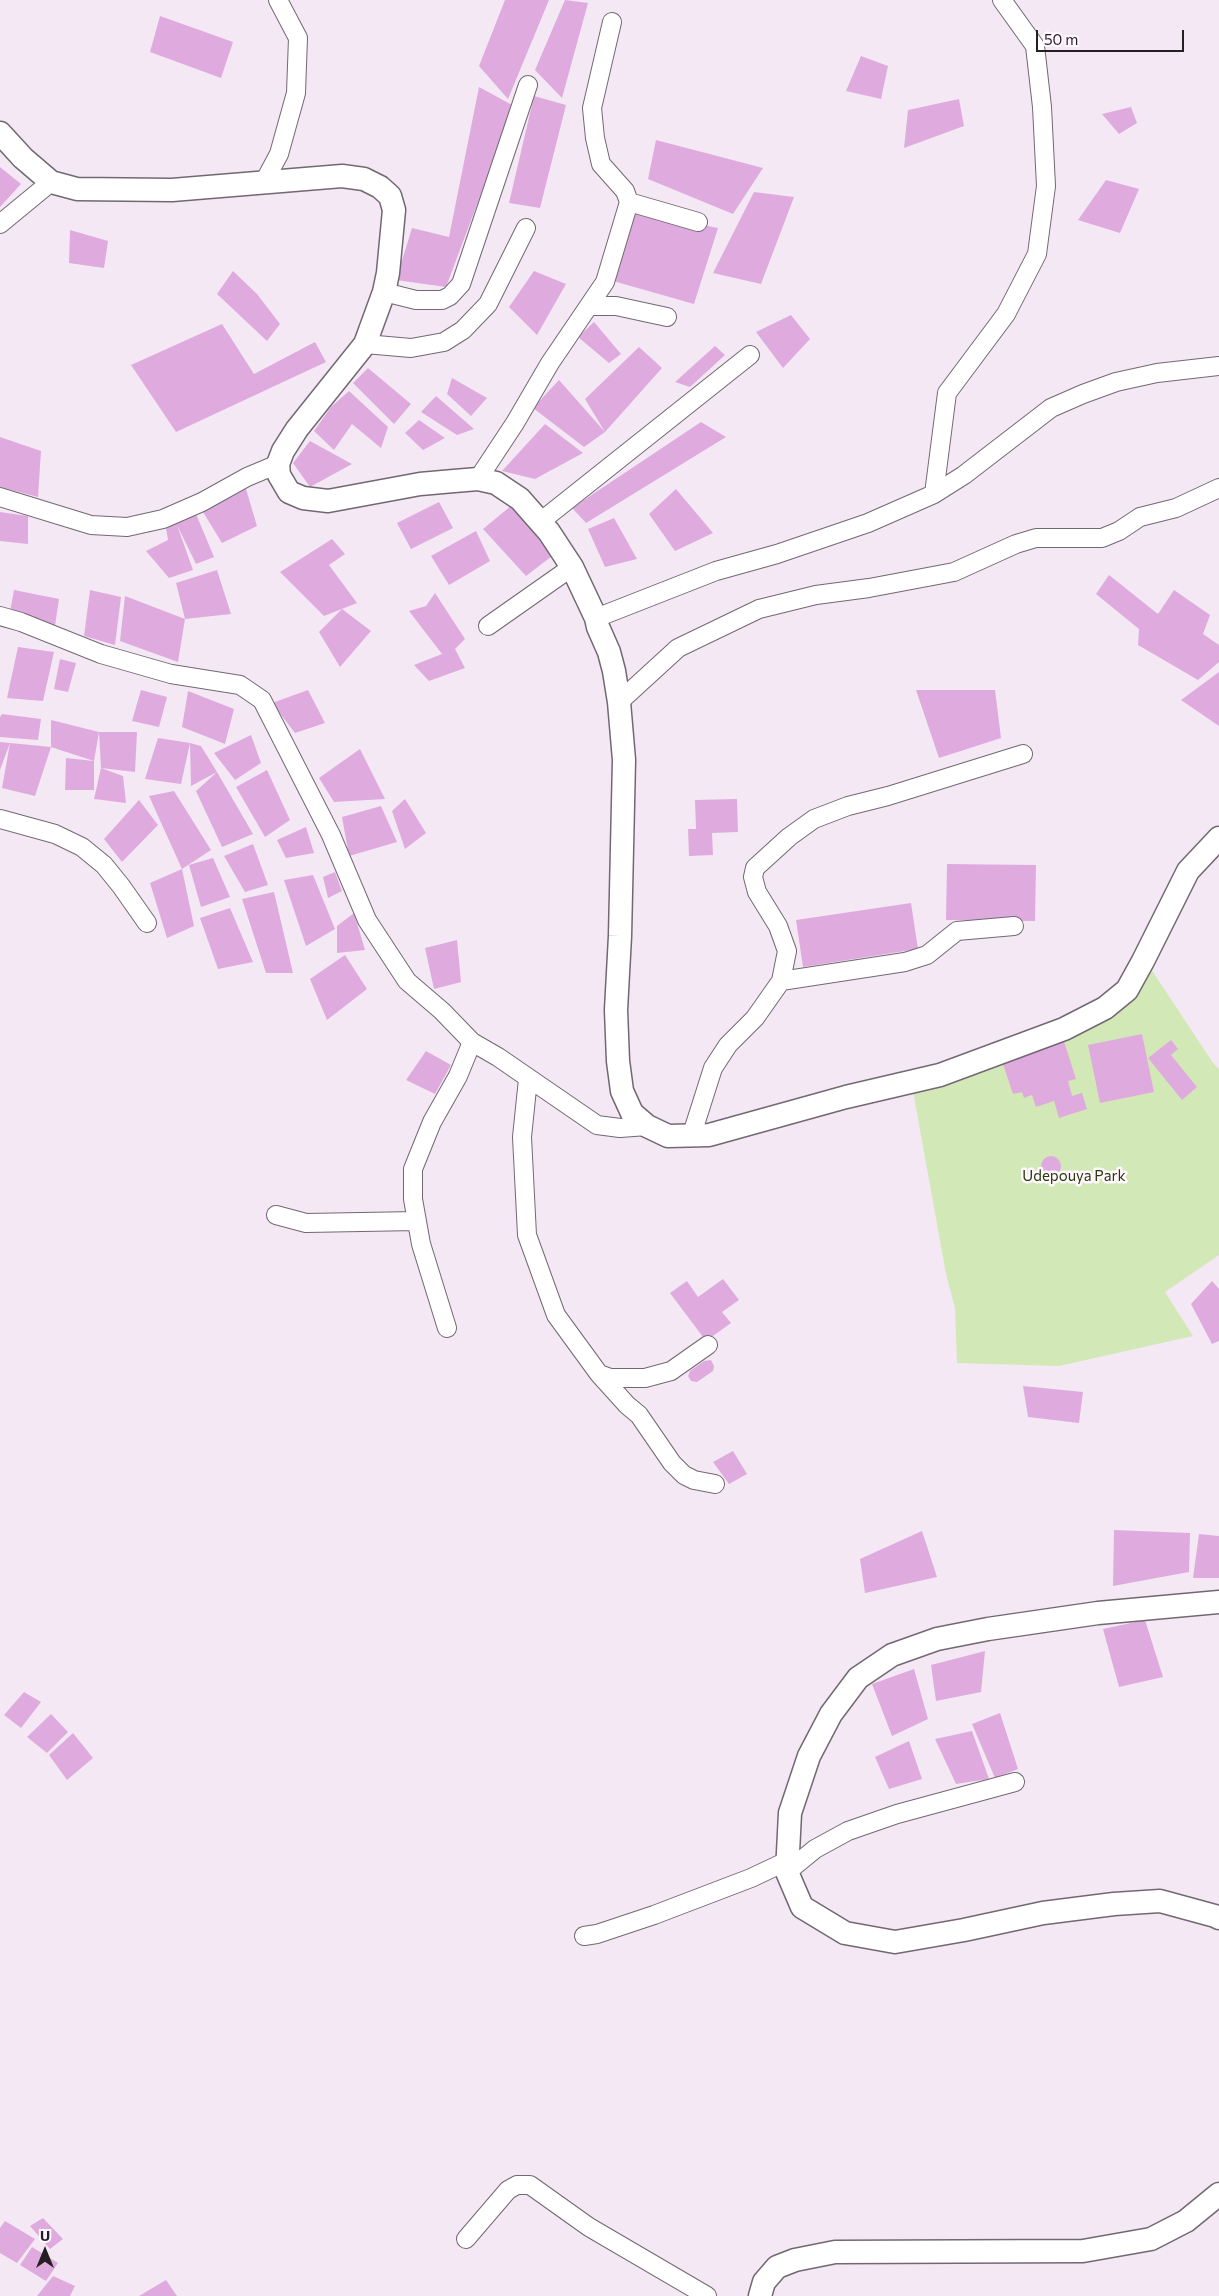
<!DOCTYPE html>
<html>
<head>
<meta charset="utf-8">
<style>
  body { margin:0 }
  #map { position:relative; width:1219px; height:2296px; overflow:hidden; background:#f4e8f4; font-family:Commissioner,sans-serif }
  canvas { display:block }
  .north { position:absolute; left:20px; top:2226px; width:50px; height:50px; -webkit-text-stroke:4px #fff7ff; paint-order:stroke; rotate:0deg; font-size:14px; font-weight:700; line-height:20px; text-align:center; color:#231f23 }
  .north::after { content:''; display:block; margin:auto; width:18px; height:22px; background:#231f23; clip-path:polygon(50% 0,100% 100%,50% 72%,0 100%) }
  .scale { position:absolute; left:1036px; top:30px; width:148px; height:22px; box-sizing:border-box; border:2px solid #231f23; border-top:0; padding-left:6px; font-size:15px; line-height:18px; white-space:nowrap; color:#231f23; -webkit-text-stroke:4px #fff7ff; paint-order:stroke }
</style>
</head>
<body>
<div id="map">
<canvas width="1219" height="2296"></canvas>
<div class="north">U</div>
<div class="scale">50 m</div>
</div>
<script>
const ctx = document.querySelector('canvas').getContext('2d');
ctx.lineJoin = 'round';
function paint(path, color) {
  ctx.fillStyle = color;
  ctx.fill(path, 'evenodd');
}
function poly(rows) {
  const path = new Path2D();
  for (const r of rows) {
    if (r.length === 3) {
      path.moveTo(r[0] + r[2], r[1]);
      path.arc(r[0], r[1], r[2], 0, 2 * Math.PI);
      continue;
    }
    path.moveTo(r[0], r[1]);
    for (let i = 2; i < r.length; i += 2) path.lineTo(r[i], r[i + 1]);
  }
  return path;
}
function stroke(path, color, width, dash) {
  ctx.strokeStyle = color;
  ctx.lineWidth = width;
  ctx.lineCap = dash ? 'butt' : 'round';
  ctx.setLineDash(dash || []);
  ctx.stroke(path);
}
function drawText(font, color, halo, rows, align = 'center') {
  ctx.font = font + ' Commissioner,sans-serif';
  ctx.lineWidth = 5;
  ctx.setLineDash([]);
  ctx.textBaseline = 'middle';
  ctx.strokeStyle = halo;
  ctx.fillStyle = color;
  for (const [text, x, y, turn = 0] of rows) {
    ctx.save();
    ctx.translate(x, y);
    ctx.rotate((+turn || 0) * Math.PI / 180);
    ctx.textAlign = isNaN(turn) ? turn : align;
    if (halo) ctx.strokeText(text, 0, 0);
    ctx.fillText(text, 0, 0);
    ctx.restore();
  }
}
paint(poly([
  [1149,966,1213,1063,1219,1069,1219,1255,1165,1292,1193,1336,1059,1366,957,1363,955,1308,946,1274,913,1091,1068,1022]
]), '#d2e9b7');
paint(poly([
  [505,0,549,0,508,99,479,66],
  [565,0,588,3,562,98,535,70],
  [160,16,233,42,221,78,150,52],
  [861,56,888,66,881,99,846,91],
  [479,87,514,106,446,287,396,280,412,228,449,237],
  [534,96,566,105,540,208,509,203],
  [959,99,964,126,904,148,908,110],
  [1131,107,1137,123,1119,134,1102,114],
  [656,140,763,168,733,214,648,179],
  [0,167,21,184,0,207],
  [1106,180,1139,189,1120,233,1078,220],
  [754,192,794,197,761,284,713,273],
  [635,212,718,228,694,304,613,281],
  [70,230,108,241,104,268,69,263],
  [233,271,257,294,280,324,267,341,217,294],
  [534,271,566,284,537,335,509,307],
  [791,315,810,339,783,368,756,332],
  [594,322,621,354,609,363,578,337],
  [222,324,254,374,315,342,326,362,176,432,131,365],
  [715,346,725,355,690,387,675,382],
  [639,347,662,368,605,432,585,399],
  [368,368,411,404,394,424,353,383],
  [452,378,487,398,471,416,447,394],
  [559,380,605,432,584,447,533,408],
  [349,391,388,427,381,448,352,424,334,450,314,431,331,407],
  [436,396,474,429,457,435,421,412],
  [419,420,445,438,423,450,405,433],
  [701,422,726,437,586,523,572,508],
  [545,424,583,453,535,479,502,471],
  [0,437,41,451,38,497,0,487],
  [310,441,352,464,310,487,293,463],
  [246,489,257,526,222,543,203,512],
  [676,489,713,533,675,551,649,514],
  [439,502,453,528,411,549,397,523],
  [512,505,552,556,526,576,483,529],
  [0,512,28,516,28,544,0,541],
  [196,514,214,557,196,564,177,525,193,570,169,578,146,551,168,540,166,528],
  [614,518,637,559,605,567,588,529],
  [476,531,490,561,449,585,431,556],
  [332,539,345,554,329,565,357,603,324,616,280,572],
  [217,570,231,614,185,619,176,583],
  [1109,575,1158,614,1174,590,1210,615,1203,634,1219,645,1219,662,1198,680,1138,645,1139,629,1096,594],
  [14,590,59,599,55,626,10,612],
  [90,590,121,597,115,645,84,636],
  [435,593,465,639,455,649,465,668,429,681,414,665,442,654,409,611,426,606],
  [125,596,185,619,178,662,120,641],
  [342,609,371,631,340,667,319,632],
  [18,647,54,652,43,701,7,698],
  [60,659,76,663,68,692,54,689],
  [1219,672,1219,726,1181,700],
  [141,690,167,697,159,727,132,721],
  [308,690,325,723,295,733,272,703],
  [916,690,995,690,1001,738,939,758],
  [188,691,234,709,225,744,182,727],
  [2,714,41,719,38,740,0,737,0,717],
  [51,720,99,732,94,761,94,790,65,790,66,758,94,761,51,747],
  [99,732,137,732,135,772,101,768,123,776,126,803,94,799,101,768],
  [251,735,261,763,235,780,214,753],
  [158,738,190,743,201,746,217,772,253,834,222,847,196,791,217,772,191,786,190,743,181,784,145,779],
  [0,742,10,743,51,747,35,796,2,788,10,743,0,770],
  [360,749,385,799,334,802,319,778],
  [267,770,290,820,265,837,236,787],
  [174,791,211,850,182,869,149,796],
  [405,799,426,833,405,849,392,811],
  [737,799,738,832,712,833,713,855,689,856,688,829,696,829,695,800],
  [139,800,158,825,122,862,104,839],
  [381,806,397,842,349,856,342,817],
  [306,827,314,853,286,858,277,840],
  [253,844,268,885,245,892,224,856],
  [213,858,230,897,201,907,189,865],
  [947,864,1036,865,1035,921,946,920],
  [182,869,194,926,167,938,150,883],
  [335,872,342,891,328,898,323,877],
  [313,875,335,929,306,946,284,880],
  [274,892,293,973,266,973,242,899],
  [911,903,918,949,803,967,796,920],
  [230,908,253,962,218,969,200,918],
  [354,913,365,950,337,953,337,926],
  [457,940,461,982,434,989,425,948],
  [345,955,367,989,327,1020,310,979],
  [1142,1034,1154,1092,1100,1103,1088,1045],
  [1062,1035,1076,1079,1068,1081,1072,1096,1082,1093,1087,1109,1059,1118,1054,1101,1036,1107,1032,1095,1024,1098,1022,1092,1013,1094,1000,1055],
  [1171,1040,1178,1049,1171,1055,1197,1087,1182,1100,1148,1058],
  [426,1051,451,1065,435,1094,406,1080],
  [1051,1166,10],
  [723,1279,739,1300,722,1312,731,1323,706,1341,670,1293,687,1281,698,1297],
  [1212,1281,1219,1289,1219,1341,1212,1344,1191,1304],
  [711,1360,714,1366,713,1371,697,1382,691,1381,688,1376,690,1371,704,1361],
  [1023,1386,1083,1392,1079,1423,1028,1417],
  [733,1451,747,1474,729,1484,713,1462],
  [1114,1530,1190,1533,1189,1572,1113,1586],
  [922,1531,937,1577,865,1593,860,1559],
  [1199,1534,1219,1536,1219,1578,1193,1578],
  [1145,1620,1163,1677,1119,1687,1103,1629],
  [985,1651,981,1692,936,1701,931,1665],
  [914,1669,928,1719,892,1736,872,1684],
  [24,1692,41,1702,21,1728,4,1715],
  [1000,1713,1018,1769,995,1778,972,1724],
  [51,1714,68,1732,47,1753,27,1737],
  [972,1731,989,1779,956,1784,935,1739],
  [73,1733,93,1758,67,1780,49,1755],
  [909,1741,922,1779,889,1789,875,1757],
  [43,2218,63,2239,50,2249,30,2226],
  [5,2221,35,2239,17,2263,0,2253,0,2228],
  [32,2247,58,2263,46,2281,20,2265],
  [53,2276,75,2286,70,2296,37,2296],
  [166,2280,177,2296,139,2296]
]), '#dfabdf');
const minor = poly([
  [264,182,279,154,296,93,298,38,278,0],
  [629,202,698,222],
  [0,224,51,182],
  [384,292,416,300,442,300,450,296,461,284,528,85],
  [591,306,616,306,667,317],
  [365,344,411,348,444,342,463,330,488,304,526,228],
  [478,479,515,423,550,363,605,282,629,202,625,191,601,164,595,138,592,108,612,22],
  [934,494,947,393,1006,314,1037,254,1046,186,1042,107,1035,46,1002,0],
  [0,497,91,525,127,527,163,519,202,502,247,477,278,464],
  [540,522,750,355],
  [0,616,21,622,101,654,171,674,240,685,262,700,331,835,367,920,407,981,442,1011,472,1042,498,1057,597,1125,620,1128,647,1126],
  [596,618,716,571,777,554,868,523,934,494,964,475,1051,408,1083,394,1116,382,1157,373,1219,366],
  [488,626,572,567],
  [619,702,678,648,759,609,816,595,869,588,954,572,1016,544,1036,538,1102,538,1119,531,1140,517,1176,508,1219,488],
  [0,819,55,834,82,847,104,865,121,886,147,923],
  [781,981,905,962,927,955,957,931,1014,926],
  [528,1079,522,1137,527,1235,556,1315,599,1374,610,1378,645,1378,671,1371,708,1345],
  [692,1134,713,1068,728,1045,755,1018,781,981,787,951,778,926,757,892,753,877,755,868,789,837,814,819,848,806,888,796,1023,754],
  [276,1215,306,1223,417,1221],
  [447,1328,421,1244,413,1199,413,1169,432,1122,458,1076,472,1042],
  [599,1374,627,1405,639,1415,672,1463,684,1475,694,1480,715,1484],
  [787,1872,815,1849,848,1831,897,1814,1015,1782],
  [584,1936,597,1934,654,1915,751,1878,787,1861],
  [466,2239,508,2190,517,2185,530,2185,589,2227,707,2296]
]);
const tertiary = poly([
  [0,133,23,158,51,182,77,189,172,190,342,176,364,179,380,187,390,196,394,210,388,273,384,292,365,344,297,429,283,451,278,464,279,475,289,492,303,498,328,501,420,484,454,481,478,479,496,483,520,499,549,532,572,567,596,618,598,627,609,652,614,671,619,702,624,760,620,936,616,1010,618,1061,622,1091,632,1113,647,1126,668,1136,709,1135,846,1097,940,1075,1064,1029,1105,1008,1127,990,1143,961,1188,871,1219,838],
  [1219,1602,1098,1613,988,1629,937,1639,892,1655,858,1678,831,1714,809,1756,790,1813,787,1872,802,1907,845,1933,895,1942,964,1930,1043,1913,1114,1904,1160,1901,1215,1916,1219,1918],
  [760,2296,764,2282,777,2267,795,2260,835,2252,1083,2251,1151,2239,1186,2221,1219,2194]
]);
stroke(minor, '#726872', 20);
stroke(tertiary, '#726872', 25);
stroke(minor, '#fff', 18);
stroke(tertiary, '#fff', 22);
drawText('15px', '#28390a', '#fff7ff', [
  ["Udepouya Park",1074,1176]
]);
</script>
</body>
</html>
